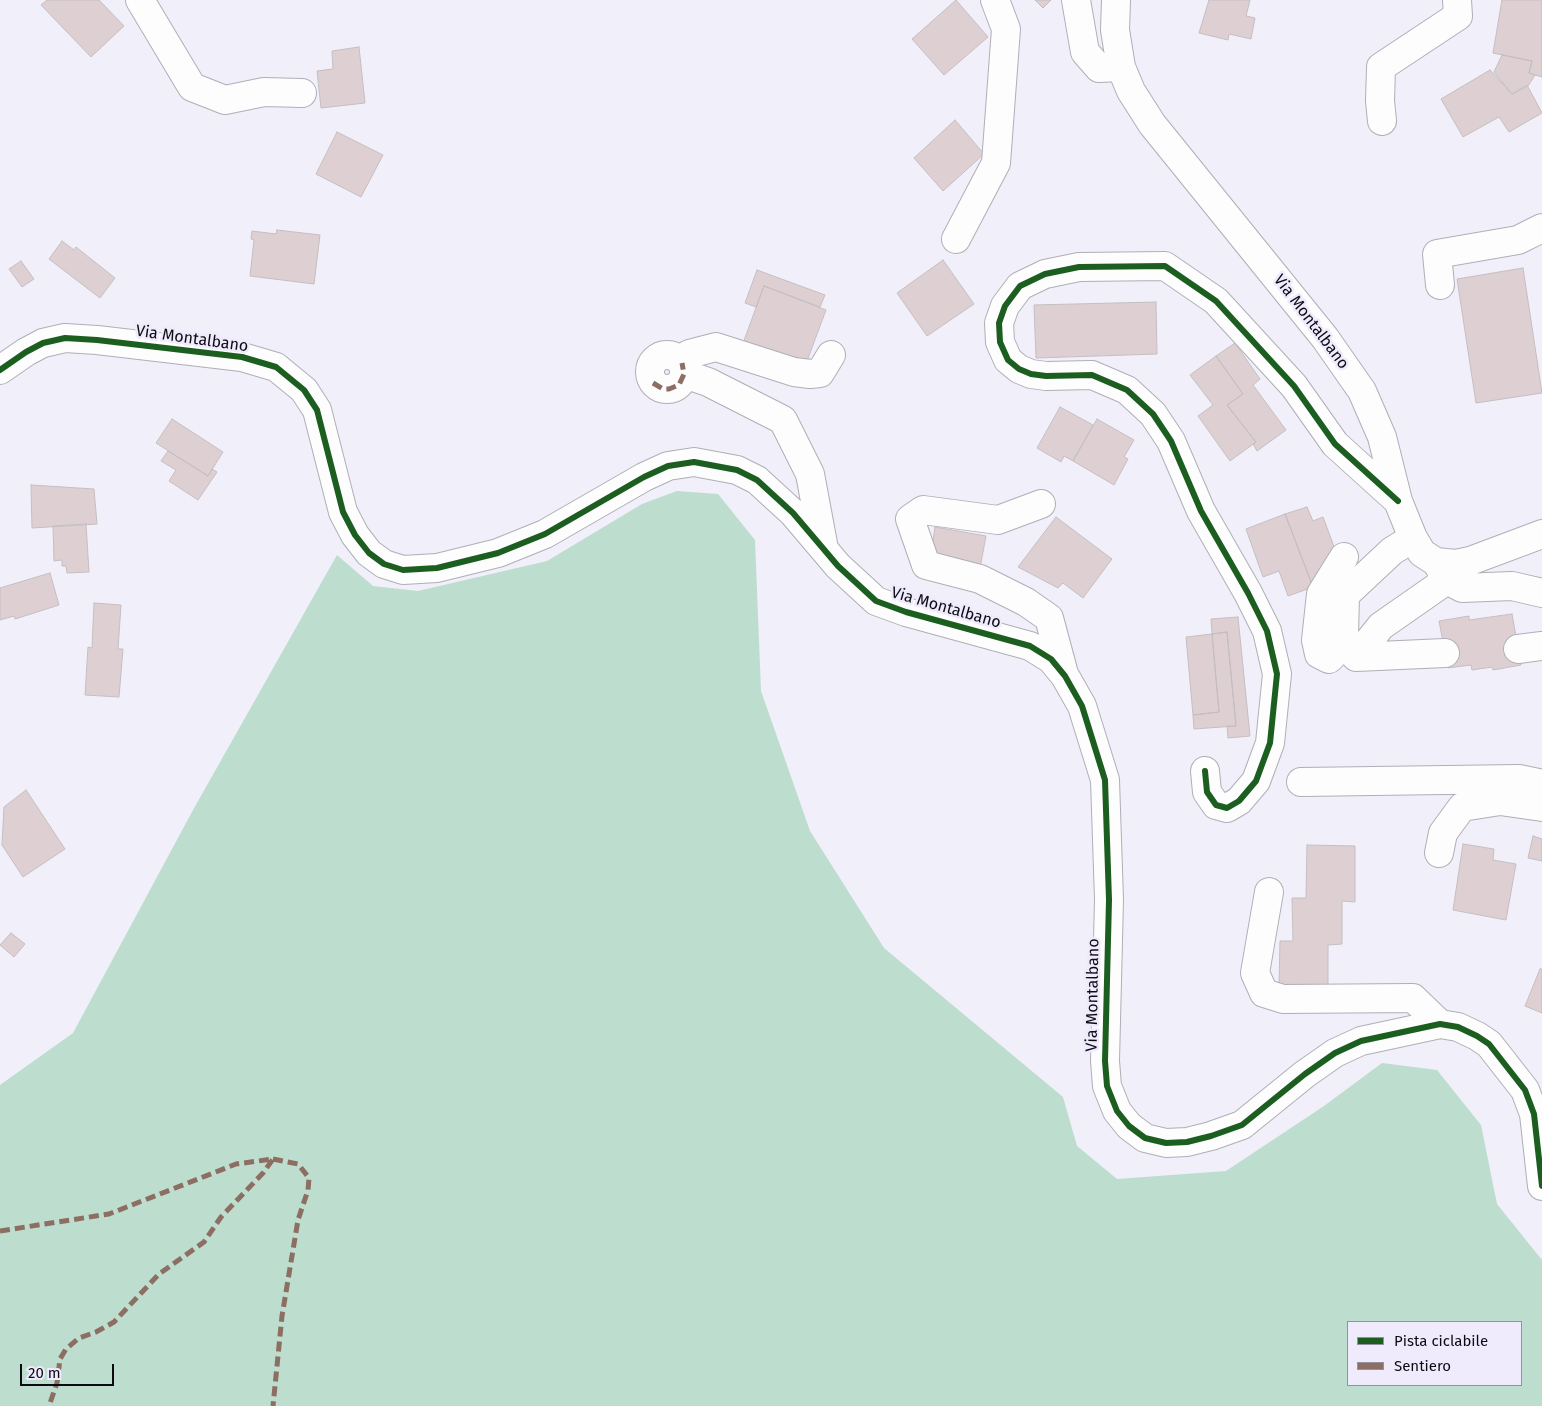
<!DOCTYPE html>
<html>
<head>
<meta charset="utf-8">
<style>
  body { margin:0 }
  #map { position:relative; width:1542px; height:1406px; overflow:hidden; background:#f1eff9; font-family:"Fira Sans",sans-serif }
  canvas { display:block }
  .legend { position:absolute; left:1347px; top:1321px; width:175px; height:65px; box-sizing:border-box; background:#efebfd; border:1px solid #94919f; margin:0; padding:6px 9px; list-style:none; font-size:15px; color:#0c0b12 }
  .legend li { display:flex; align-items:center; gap:10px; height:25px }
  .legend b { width:25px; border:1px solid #94919f }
  .scale { position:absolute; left:20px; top:1364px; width:94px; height:22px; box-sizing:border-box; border:2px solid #0c0b12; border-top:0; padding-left:6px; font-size:15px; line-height:18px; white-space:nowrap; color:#0c0b12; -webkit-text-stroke:4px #efebfd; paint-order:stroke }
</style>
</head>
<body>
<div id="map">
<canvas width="1542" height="1406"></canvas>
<ul class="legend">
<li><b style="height:6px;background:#1b5e20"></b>Pista ciclabile</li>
<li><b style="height:6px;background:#8d6e63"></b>Sentiero</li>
</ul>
<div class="scale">20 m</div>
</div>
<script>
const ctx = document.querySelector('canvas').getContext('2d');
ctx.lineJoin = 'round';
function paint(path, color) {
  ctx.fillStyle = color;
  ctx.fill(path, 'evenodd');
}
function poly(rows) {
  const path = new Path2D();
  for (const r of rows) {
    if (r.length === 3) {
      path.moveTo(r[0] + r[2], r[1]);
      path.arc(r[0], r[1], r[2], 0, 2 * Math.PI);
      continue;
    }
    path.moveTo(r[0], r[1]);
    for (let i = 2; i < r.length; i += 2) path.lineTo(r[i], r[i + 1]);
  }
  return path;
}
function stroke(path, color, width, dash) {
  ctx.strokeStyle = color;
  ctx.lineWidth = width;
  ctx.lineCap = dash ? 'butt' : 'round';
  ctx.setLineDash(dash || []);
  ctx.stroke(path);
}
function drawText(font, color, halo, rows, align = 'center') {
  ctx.font = font + ' "Fira Sans",sans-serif';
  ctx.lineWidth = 5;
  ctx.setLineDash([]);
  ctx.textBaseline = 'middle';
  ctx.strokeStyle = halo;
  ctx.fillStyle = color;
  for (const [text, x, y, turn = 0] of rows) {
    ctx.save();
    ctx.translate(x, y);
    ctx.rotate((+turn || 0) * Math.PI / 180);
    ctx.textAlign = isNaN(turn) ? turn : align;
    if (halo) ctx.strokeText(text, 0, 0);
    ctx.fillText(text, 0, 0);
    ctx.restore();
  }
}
paint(poly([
  [677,491,718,494,755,540,761,691,810,831,884,948,1063,1097,1077,1146,1117,1179,1226,1171,1324,1106,1382,1063,1437,1070,1481,1125,1497,1204,1542,1260,1542,1406,0,1406,0,1085,73,1033,193,810,337,555,373,586,418,591,547,561,642,504],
  [1348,1322,1521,1322,1521,1385,1348,1385]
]), '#bdddce');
const building = poly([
  [47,0,99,0,124,26,91,57,41,5,47,0],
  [956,0,988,37,944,75,912,39,956,0],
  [1035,0,1051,0,1043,8,1035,0],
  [1209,0,1250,0,1246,16,1255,18,1251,39,1229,34,1228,40,1199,33,1209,0],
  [1502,0,1542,0,1542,77,1529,73,1532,61,1493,53,1502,0],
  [359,47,365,103,321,108,317,71,333,69,332,51,359,47],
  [1502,55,1532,61,1529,73,1535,75,1528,86,1512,94,1494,72,1502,55],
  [1490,70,1512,94,1527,85,1542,113,1509,132,1499,117,1463,137,1441,99,1490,70],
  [955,120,984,154,943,191,914,158,955,120],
  [337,132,383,155,361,197,316,174,337,132],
  [277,230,320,235,314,284,250,276,254,240,251,239,252,231,276,234,277,230],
  [62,241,74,250,76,247,115,278,100,298,49,259,62,241],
  [943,260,974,304,927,336,897,293,943,260],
  [21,261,34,279,22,287,9,269,21,261],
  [1523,268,1542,393,1476,403,1457,279,1523,268],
  [757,270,825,295,820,307,764,286,756,307,745,303,757,270],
  [764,286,826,310,804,369,742,346,764,286],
  [1156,302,1157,354,1036,358,1034,305,1156,302],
  [1235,343,1260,379,1253,385,1286,430,1257,451,1253,444,1256,442,1227,405,1243,394,1216,356,1235,343],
  [1216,356,1243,394,1227,405,1256,442,1230,461,1198,416,1213,405,1190,375,1216,356],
  [1060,407,1093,425,1073,461,1064,456,1061,462,1037,448,1060,407],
  [172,419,223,452,208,476,156,443,172,419],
  [1097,419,1134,440,1124,457,1128,459,1114,485,1073,461,1097,419],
  [168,451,208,476,212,469,217,472,198,500,169,481,176,470,161,461,168,451],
  [31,485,94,489,97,524,32,528,31,485],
  [1307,507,1313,521,1323,517,1339,560,1328,576,1311,582,1285,514,1307,507],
  [1285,514,1313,587,1288,596,1279,571,1263,577,1246,529,1285,514],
  [1056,517,1112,559,1083,598,1063,583,1058,588,1018,567,1056,517],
  [86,524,89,572,67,573,66,566,62,566,62,560,54,561,53,526,86,524],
  [935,527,986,536,980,568,930,560,935,527],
  [50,573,59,605,15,619,14,616,0,620,0,588,50,573],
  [94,603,121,605,118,649,123,649,119,697,85,695,88,647,92,648,94,603],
  [1512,614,1521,665,1493,670,1492,667,1472,670,1471,665,1448,668,1439,621,1469,616,1469,620,1512,614],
  [1238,617,1250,736,1228,738,1227,726,1236,726,1227,632,1212,634,1211,619,1238,617],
  [1227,632,1236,726,1194,729,1193,715,1219,712,1212,634,1227,632],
  [1212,634,1219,712,1193,715,1186,637,1212,634],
  [26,790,65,849,23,877,2,845,4,807,26,790],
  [1533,836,1542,839,1542,861,1528,858,1533,836],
  [1463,844,1494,849,1493,860,1516,864,1506,920,1453,910,1463,844],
  [1307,845,1355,846,1355,902,1342,901,1342,944,1328,945,1328,988,1279,988,1280,941,1293,941,1292,898,1306,898,1307,845],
  [11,933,25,944,14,957,0,945,11,933],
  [1540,969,1542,969,1542,1013,1525,1006,1540,969]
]);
paint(building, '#ded0d2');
stroke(building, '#c4bec1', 1);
const minor = poly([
  [140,0,192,87,225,100,264,92,302,93],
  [1076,0,1085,52,1099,68,1121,67],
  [1116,0,1115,30,1121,67,1131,91,1152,124,1325,338,1362,391,1382,437,1398,501,1413,538,1422,553,1436,562,1456,564,1470,561,1542,534],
  [1382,121,1380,101,1381,67,1458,16,1457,0],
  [956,239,996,163,1006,29,995,0],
  [1440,285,1437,254,1518,240,1542,228],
  [667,372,17],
  [682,363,689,354,716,347,794,372,810,374,820,373,831,355],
  [0,370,26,352,43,343,65,338,97,340,242,357,276,367,304,390,317,410,343,512,355,535,369,553,384,564,403,570,437,568,498,553,545,534,644,477,668,466,694,462,737,470,757,480,793,513,838,566,876,601,906,612,1030,646,1051,659,1065,676,1082,706,1105,780,1109,900,1105,1061,1107,1086,1117,1111,1129,1126,1145,1138,1166,1143,1187,1142,1211,1136,1242,1125,1305,1074,1335,1053,1361,1041,1440,1024,1458,1027,1477,1036,1489,1044,1525,1090,1534,1114,1542,1186],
  [684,374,708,382,783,420,810,474,824,549],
  [1041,504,998,520,923,510,910,519,926,565,980,579,1026,602,1049,618,1064,674],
  [1344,557,1321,594,1316,640,1319,654,1329,659,1339,649,1344,636,1345,595,1392,551,1413,538],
  [1438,565,1447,580,1462,588,1512,586,1542,593],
  [1518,649,1542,646],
  [1445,653,1356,657,1381,626,1447,580],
  [1205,771,1207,792,1216,805,1227,808,1239,801,1256,781,1270,743,1277,674,1267,631,1248,593,1201,511,1171,441,1153,414,1127,390,1092,375,1046,376,1031,374,1019,369,1008,360,1000,342,999,323,1005,306,1020,286,1045,274,1079,267,1165,266,1216,301,1294,386,1335,444,1398,501],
  [1301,782,1519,779,1538,783,1542,787],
  [1439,853,1443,833,1462,807,1500,801,1542,807],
  [1269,892,1255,973,1264,993,1283,999,1413,998,1440,1024]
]);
stroke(minor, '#b0aeb6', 30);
stroke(minor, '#fdfdfe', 28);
stroke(poly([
  [653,383,663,389,669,389,679,385,684,374,682,363],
  [273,1159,298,1164,309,1178,308,1190,298,1220,282,1316,273,1406],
  [0,1231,109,1214,236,1164,273,1159,263,1173,221,1217,204,1242,159,1274,114,1322,96,1332,79,1338,66,1349,60,1359,57,1383,49,1406]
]), '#8d6e63', 5, [10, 5]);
stroke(poly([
  [0,370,26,352,43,343,65,338,97,340,242,357,276,367,304,390,317,410,343,512,355,535,369,553,384,564,403,570,437,568,498,553,545,534,644,477,668,466,694,462,737,470,757,480,793,513,838,566,876,601,906,612,1030,646,1051,659,1065,676,1082,706,1105,780,1109,900,1105,1061,1107,1086,1117,1111,1129,1126,1145,1138,1166,1143,1187,1142,1211,1136,1242,1125,1305,1074,1335,1053,1361,1041,1440,1024,1458,1027,1477,1036,1489,1044,1525,1090,1534,1114,1542,1186],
  [1205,771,1207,792,1216,805,1227,808,1239,801,1256,781,1270,743,1277,674,1267,631,1248,593,1201,511,1171,441,1153,414,1127,390,1092,375,1046,376,1031,374,1019,369,1008,360,1000,342,999,323,1005,306,1020,286,1045,274,1079,267,1165,266,1216,301,1294,386,1335,444,1398,501]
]), '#1b5e20', 6);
drawText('16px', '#0c0b12', '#efebfd', [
  ["Via Montalbano",1311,322,53],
  ["Via Montalbano",192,339,8],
  ["Via Montalbano",946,608,16],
  ["Via Montalbano",1093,995,-89]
]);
</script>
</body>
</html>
